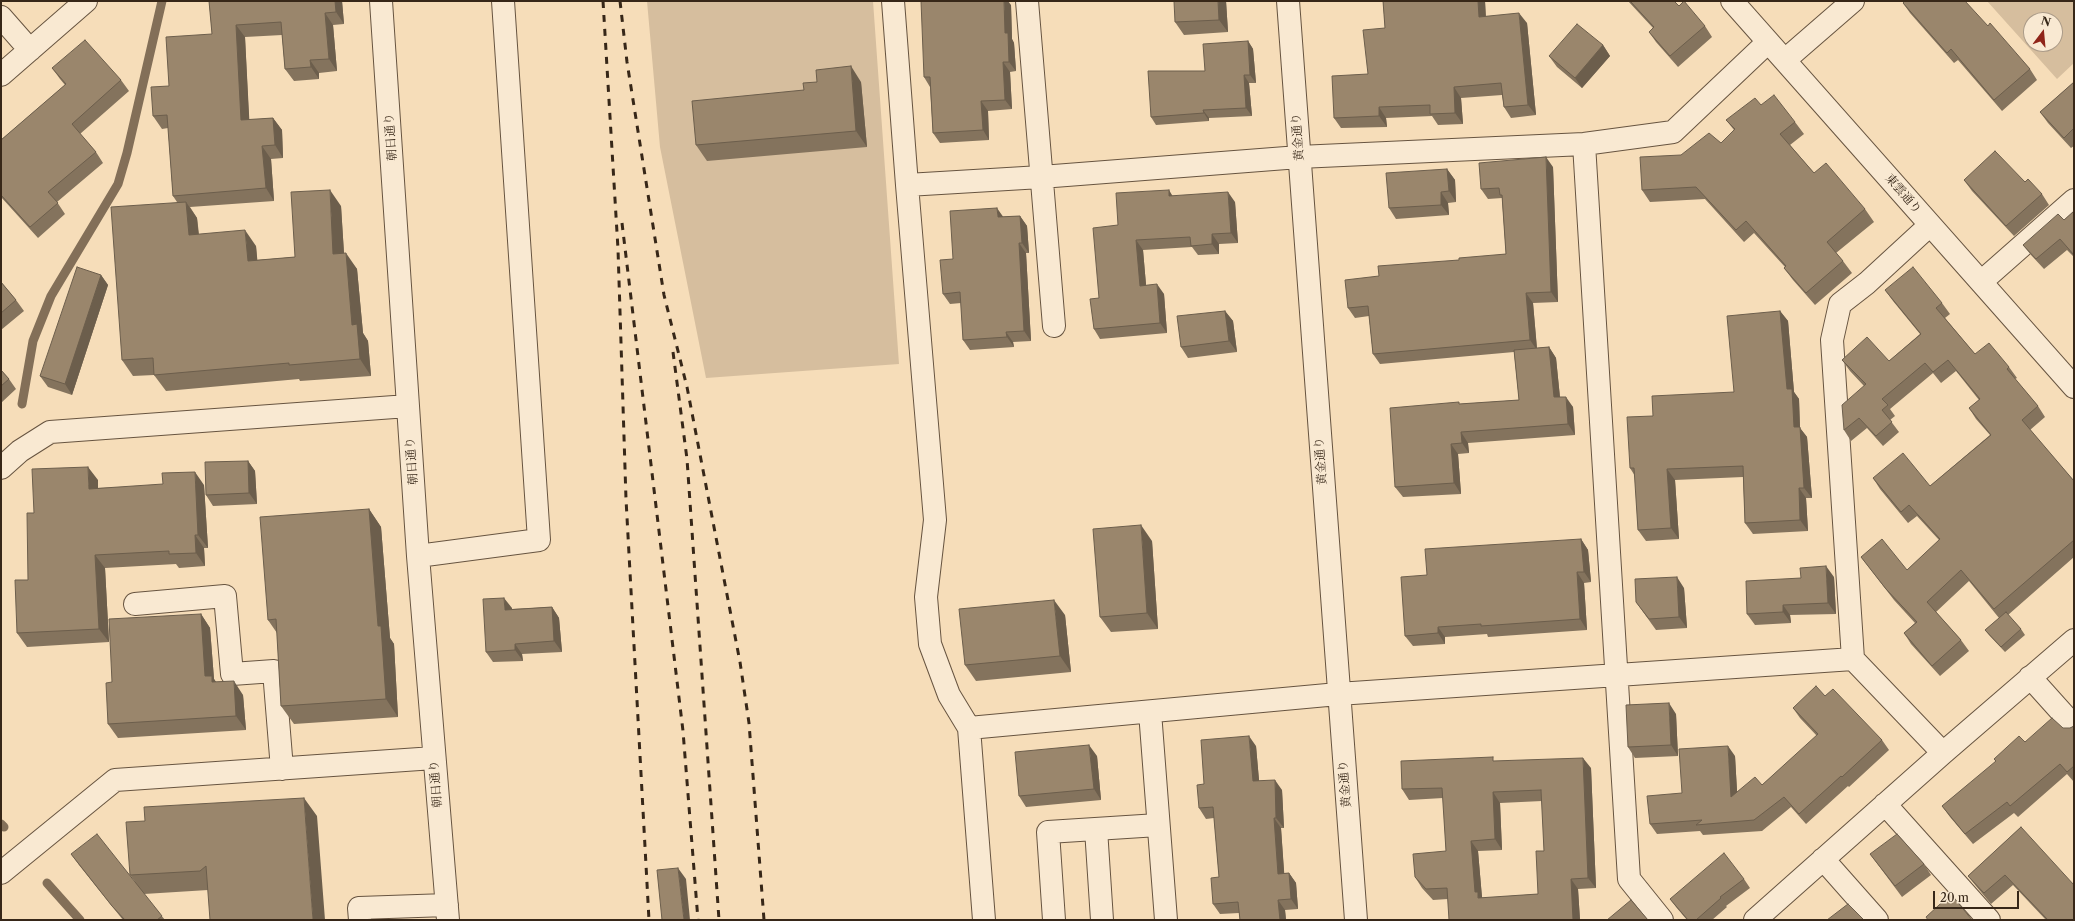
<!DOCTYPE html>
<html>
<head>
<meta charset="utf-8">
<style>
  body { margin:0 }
  #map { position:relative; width:2075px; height:921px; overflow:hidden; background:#f6ddb9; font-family:"Libre Caslon Text",serif }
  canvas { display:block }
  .frame { position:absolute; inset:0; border:2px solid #372718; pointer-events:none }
  .north { position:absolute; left:2023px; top:12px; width:40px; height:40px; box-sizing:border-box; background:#f9e9d2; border:1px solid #ab9b88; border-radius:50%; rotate:16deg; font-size:11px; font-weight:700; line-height:16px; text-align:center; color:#372718 }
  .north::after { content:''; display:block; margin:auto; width:14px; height:18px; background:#8f2418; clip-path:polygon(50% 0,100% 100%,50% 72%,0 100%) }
  .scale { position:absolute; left:1933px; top:891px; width:86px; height:18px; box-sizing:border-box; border:2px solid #372718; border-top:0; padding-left:5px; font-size:12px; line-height:14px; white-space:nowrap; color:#372718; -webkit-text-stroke:3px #f9e9d2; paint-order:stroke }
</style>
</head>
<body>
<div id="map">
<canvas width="2075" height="921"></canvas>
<div class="frame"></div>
<div class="north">N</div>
<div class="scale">20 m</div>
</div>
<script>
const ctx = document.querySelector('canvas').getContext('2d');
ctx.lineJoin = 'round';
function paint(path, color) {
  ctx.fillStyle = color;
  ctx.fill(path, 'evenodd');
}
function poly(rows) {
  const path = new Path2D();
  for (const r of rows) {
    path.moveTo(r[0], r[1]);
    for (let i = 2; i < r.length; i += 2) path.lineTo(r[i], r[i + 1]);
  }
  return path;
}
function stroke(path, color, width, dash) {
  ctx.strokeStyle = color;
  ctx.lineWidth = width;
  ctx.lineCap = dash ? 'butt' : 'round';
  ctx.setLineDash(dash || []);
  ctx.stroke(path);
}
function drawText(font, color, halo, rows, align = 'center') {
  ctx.font = font + ' "Libre Caslon Text","Noto Serif JP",serif';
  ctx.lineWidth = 4;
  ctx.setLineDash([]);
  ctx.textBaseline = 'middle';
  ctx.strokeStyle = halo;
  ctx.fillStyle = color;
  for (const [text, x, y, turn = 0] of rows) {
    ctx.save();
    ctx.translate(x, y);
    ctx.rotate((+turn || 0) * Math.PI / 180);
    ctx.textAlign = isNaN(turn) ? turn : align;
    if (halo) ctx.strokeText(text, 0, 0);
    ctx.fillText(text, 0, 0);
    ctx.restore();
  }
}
paint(poly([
  [647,1,873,1,899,364,706,378,660,147],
  [1987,1,2074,1,2074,63,2057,79],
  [2031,20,2055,20,2055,44,2031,44]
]), '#d6be9e');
stroke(poly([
  [22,404,33,341,51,296,118,184,127,153,162,1],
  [1,824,4,827],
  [47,883,80,920]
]), '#836f58', 9);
const minor = poly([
  [381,1,418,556,448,920],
  [893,1,907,185],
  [1027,1,1054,326],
  [1288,1,1356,920],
  [1732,1,2074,387],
  [1,17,30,50],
  [1785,60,1853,1],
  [1,75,86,1],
  [1584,144,1629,879,1662,920],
  [1930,225,1867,283,1840,304,1832,340,1853,659,1943,753],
  [1981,282,2074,200],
  [1,468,20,451,50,432,408,406],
  [418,556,539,540,503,1],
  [135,604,225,596,232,674,274,671,282,769],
  [2030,677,2074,726],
  [1150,712,1166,920],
  [969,728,1338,694,1853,659],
  [1885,804,1989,920],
  [1096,829,1102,920],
  [1823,859,1877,920],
  [1,873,115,780,434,758],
  [360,920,359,908,447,905],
  [984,920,969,728,949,695,930,644,926,597,935,520,907,185,1041,177,1299,157,1584,144,1673,132,1768,42],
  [1054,920,1048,832,1158,825],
  [1755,920,1943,753,2074,640]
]);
stroke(minor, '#675440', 24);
stroke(minor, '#f9e9d2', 22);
stroke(poly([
  [603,1,618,249,626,499,649,920],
  [620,1,627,62,664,295,687,387,740,662,749,723,764,920],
  [622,223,683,731,698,920],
  [673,352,687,459,719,920]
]), '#372718', 3, [7, 7]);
paint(poly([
  [209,1,342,1,344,24,333,25,337,71,319,73,319,79,294,81,285,69,282,35,245,37,249,120,273,118,282,130,283,158,271,159,274,201,190,207,197,218,199,234,256,246,257,260,295,257,341,206,344,253,357,269,363,333,368,341,371,376,300,381,299,379,166,391,154,375,133,376,122,360,177,202,173,196,168,128,162,129,153,116,169,86,212,34],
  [1081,1,1107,1,1082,2],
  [1226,1,1228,32,1184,35,1175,22],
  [1383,1,1485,1,1486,16,1527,23,1536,115,1511,118,1504,107,1502,95,1461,98,1463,124,1438,125,1432,116,1386,118,1387,127,1341,128,1334,118,1368,74,1385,28],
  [1628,1,1674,1,1679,6,1705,26,1712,37,1678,67,1656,42,1649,32,1653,28],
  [1903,3,1988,26,2030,69,2037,80,2002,111,1958,60,1954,63,1910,13],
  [1011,5,1012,39,1014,43,1016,71,1010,72,1012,109,988,111,989,140,940,143,933,133,930,87,924,77],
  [1248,41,1253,49,1256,83,1249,83,1252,116,1209,118,1209,121,1156,125,1151,117,1205,71],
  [1603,45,1610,56,1582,88,1557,67,1549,56],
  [52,68,121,80,129,91,80,134,96,152,103,163,57,202,65,214,38,238,1,197,1,140,65,85,60,79],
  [817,82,861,82,867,147,707,161,696,145,804,90],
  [2074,82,2074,146,2071,148,2048,123,2040,112],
  [1761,105,1795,122,1804,134,1790,145,1814,173,1865,209,1874,222,1836,253,1843,261,1852,273,1815,305,1793,280,1784,268,1785,267,1754,233,1744,242,1705,199,1650,202,1642,190,1681,155,1721,143,1734,130,1726,120],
  [1553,167,1558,302,1533,303,1537,348,1549,347,1556,358,1560,397,1573,407,1575,435,1468,443,1469,453,1458,454,1461,494,1403,497,1395,487,1460,404,1519,400,1514,352,1380,364,1373,354,1369,316,1355,318,1348,308,1379,276,1459,260,1506,254,1502,199,1502,198,1488,199,1481,189],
  [1447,169,1455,180,1456,202,1448,203,1449,215,1396,219,1389,208],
  [1964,180,2025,182,2042,194,2049,205,2014,236,1972,191],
  [1173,196,1235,202,1238,243,1219,244,1219,254,1198,255,1192,247,1143,250,1146,285,1164,294,1167,333,1100,339,1094,329,1099,298,1118,225],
  [2074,211,2074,257,2067,250,2044,269,2031,255,2023,245,2064,220],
  [1020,216,1027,226,1029,253,1026,253,1031,341,1013,342,1014,347,970,350,963,340,961,303,950,304,943,294,953,259,1004,217],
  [101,275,108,285,72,395,48,387,40,376],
  [1,282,16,300,24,311,1,330],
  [1885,290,1942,303,1950,314,1945,318,1975,354,2009,367,2017,378,2015,379,2038,406,2045,417,2030,430,2074,481,2074,557,2008,615,2021,629,2025,635,2005,652,1989,635,1985,630,1999,618,1969,581,1936,612,1961,640,1969,651,1940,676,1911,644,1904,633,1915,623,1894,600,1861,557,1907,570,1939,540,1917,516,1908,523,1880,489,1873,478,1930,486,1990,435,1976,419,1969,408,1979,400,1956,371,1941,383,1933,373,1890,409,1895,416,1890,420,1899,432,1883,446,1867,428,1851,441,1844,430,1864,386,1850,371,1842,360,1889,361,1920,334,1893,301],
  [1225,311,1233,321,1237,352,1188,358,1181,347],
  [1780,311,1788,321,1794,392,1799,399,1800,428,1807,437,1812,498,1806,498,1808,531,1753,534,1745,523,1743,477,1675,480,1679,539,1646,541,1638,530,1635,476,1630,468,1653,416,1734,392],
  [1,370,9,379,16,389,1,403],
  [248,461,255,471,257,504,213,506,206,495],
  [98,480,98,488,204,485,208,548,204,548,205,566,179,568,176,564,105,568,109,642,27,647,17,633,28,580,34,513],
  [369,509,381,527,390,638,394,644,398,717,294,724,281,706,277,633,268,620],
  [1581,539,1588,550,1591,582,1584,583,1587,630,1488,637,1487,634,1445,637,1445,644,1413,646,1405,636,1427,575],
  [1152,541,1158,629,1111,632,1100,617],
  [1834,577,1836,614,1790,615,1791,623,1755,625,1747,614],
  [1684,588,1687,628,1656,630,1636,602],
  [552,607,559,618,562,652,522,654,523,661,493,662,486,652,512,608,512,609],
  [201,614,210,628,214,679,216,682,243,695,246,730,118,738,108,724,112,682],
  [1065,615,1071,672,976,681,965,665],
  [1825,696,1882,740,1889,750,1849,787,1848,786,1806,824,1791,807,1762,831,1703,835,1700,831,1657,834,1650,824,1682,793,1735,756,1737,792,1762,785,1817,736,1800,718,1793,708],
  [1676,714,1678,756,1635,758,1628,747],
  [2074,726,2074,782,2067,774,2018,817,2014,813,1973,844,1950,817,1942,806,1996,762,1994,759,2025,742,2063,728,2070,728],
  [1256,746,1259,781,1282,790,1284,828,1281,828,1284,873,1289,873,1296,883,1298,909,1285,910,1286,920,1240,920,1239,913,1220,914,1213,904,1219,877,1214,818,1206,819,1199,808,1204,784],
  [1097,756,1101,800,1026,807,1019,796],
  [1495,761,1591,768,1596,888,1578,889,1580,920,1448,899,1433,900,1422,888,1415,877,1446,851,1443,798,1409,800,1402,789],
  [1542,801,1544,851,1538,894,1482,898,1478,851,1502,850,1500,803],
  [317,816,208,890,144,894,165,920,123,920,79,865,71,854,136,883,130,875],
  [2021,827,2074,920,2046,920,2013,885,1991,904,1976,886,1968,876],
  [1870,854,1924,864,1931,875,1902,897],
  [1744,879,1750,888,1726,906,1727,907,1712,920,1687,920,1676,907,1670,899]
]), '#84735d');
paint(poly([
  [335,1,342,1,344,24,336,12],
  [1004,1,1008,1,1011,5,1012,39,1014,43,1016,71,1009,62,1005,33],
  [1218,1,1226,1,1228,32,1219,20],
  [1478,1,1485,1,1486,27,1479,17],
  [325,13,333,25,337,71,329,59],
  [1519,13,1527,23,1536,115,1528,105],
  [236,25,245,37,250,133,241,120],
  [1248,41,1253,49,1256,83,1250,75],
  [1603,45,1610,56,1582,88,1575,78],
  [310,60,319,73,319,79,311,67],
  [1003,62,1010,72,1012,109,1005,100],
  [851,66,861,82,867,147,856,131],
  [1244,75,1249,83,1252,116,1246,108],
  [1454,87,1461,98,1463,124,1455,113],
  [981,101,988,111,989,140,983,130],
  [1379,107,1386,118,1387,127,1379,116],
  [1203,110,1209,118,1209,121,1204,113],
  [273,118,282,130,283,158,275,145],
  [262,146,271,159,274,201,266,188],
  [1546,157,1553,167,1558,302,1551,292],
  [1447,169,1455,180,1456,202,1449,191],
  [330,190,341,206,345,270,333,254],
  [1169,190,1175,200,1169,196],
  [1228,192,1235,202,1238,243,1231,233],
  [1441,192,1448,203,1449,215,1441,205],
  [186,202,197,218,200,251,189,235],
  [997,208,1004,218,998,217],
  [1020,216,1027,226,1029,253,1022,243],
  [245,230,256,246,259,277,248,261],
  [1212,234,1219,244,1219,254,1212,244],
  [1136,240,1143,250,1147,296,1140,286],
  [1019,243,1026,253,1031,341,1024,331],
  [346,253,357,269,363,333,368,341,371,376,360,359,352,325],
  [101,275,108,285,72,395,65,384],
  [1157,284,1164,294,1167,333,1160,323],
  [1526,293,1533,303,1537,350,1530,340],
  [1225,311,1233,321,1237,352,1229,341],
  [1780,311,1788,321,1794,392,1799,399,1800,428,1807,437,1812,498,1804,488,1794,427,1787,389],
  [1006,332,1013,342,1014,347,1007,337],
  [1549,347,1556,358,1561,408,1554,397],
  [1566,397,1573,407,1575,435,1568,424],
  [1461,432,1468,443,1469,453,1462,443],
  [1451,444,1458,454,1461,494,1454,483],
  [248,461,255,471,257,504,249,493],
  [88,467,98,480,98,502,89,489],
  [1667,469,1675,480,1679,539,1671,528],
  [195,472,204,485,208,548,198,535],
  [1799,488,1806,498,1808,531,1800,520],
  [369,509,381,527,390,638,394,644,398,717,386,699,378,626],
  [1141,525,1152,541,1158,629,1147,613],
  [195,535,204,548,205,566,196,553],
  [1581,539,1588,550,1591,582,1584,572],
  [95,555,105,568,109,642,99,629],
  [1826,566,1834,577,1836,614,1828,603],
  [1577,572,1584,583,1587,630,1580,619],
  [1677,577,1684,588,1687,628,1679,617],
  [504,598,512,608,513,620,505,610],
  [1054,600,1065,615,1071,672,1060,656],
  [1783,605,1790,615,1791,623,1783,612],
  [552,607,559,618,562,652,554,641],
  [201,614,210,628,214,679,221,689,205,676],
  [1438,627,1445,637,1445,644,1438,633],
  [515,644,522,654,523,661,515,650],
  [234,681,243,695,246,730,236,716],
  [1669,703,1676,714,1678,756,1671,745],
  [1249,736,1256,746,1260,791,1253,781],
  [1089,745,1097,756,1101,800,1094,789],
  [1728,746,1735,756,1738,807,1731,797],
  [1583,758,1591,768,1596,888,1588,878],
  [1275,780,1282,790,1284,828,1276,818],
  [1493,792,1500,803,1502,850,1495,839],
  [304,798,317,816,325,920,313,920],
  [1274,818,1281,828,1285,884,1278,874],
  [1471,841,1478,851,1482,897,1485,902,1486,908,1475,892],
  [678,868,686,879,690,920,684,920],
  [1289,873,1296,883,1298,909,1291,899],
  [1571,879,1578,889,1580,920,1573,920],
  [1278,900,1285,910,1286,920,1280,920]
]), '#6c5e4c');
const building = poly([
  [209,1,335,1,336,12,325,13,329,59,310,60,311,67,285,69,281,22,236,25,241,120,273,118,275,145,262,146,266,188,173,196,167,115,153,116,151,87,169,86,166,37,212,34,209,1],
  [921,1,1004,1,1005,33,1008,33,1009,62,1003,62,1005,100,981,101,983,130,933,133,930,77,924,77,921,1],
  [1174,1,1218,1,1219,20,1175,22,1174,1],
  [1383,1,1478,1,1479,17,1519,13,1528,105,1504,107,1501,83,1454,87,1455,113,1430,114,1430,105,1379,107,1379,116,1334,118,1332,76,1368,74,1363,30,1385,28,1383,1],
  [1630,1,1674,1,1679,6,1684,1,1705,26,1670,56,1649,32,1654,27,1630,1],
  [1905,1,1965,1,1988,26,1990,23,2030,69,1994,100,1951,49,1947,53,1903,3,1905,1],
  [1577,24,1603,45,1575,78,1549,56,1577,24],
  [85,40,121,80,72,124,96,152,48,192,58,203,30,227,1,195,1,140,66,84,52,68,85,40],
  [1248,41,1250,75,1244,75,1246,108,1203,110,1204,113,1151,117,1148,71,1205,71,1203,44,1248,41],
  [851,66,856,131,696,145,692,101,804,90,803,83,817,82,816,70,851,66],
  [2074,82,2074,128,2064,138,2040,112,2074,82],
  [1774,95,1795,122,1780,134,1814,173,1826,163,1865,209,1827,242,1843,261,1806,293,1784,268,1786,266,1746,221,1736,230,1696,187,1642,190,1640,157,1681,155,1709,133,1721,143,1735,129,1726,120,1755,98,1761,105,1774,95],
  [1995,151,2025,182,2028,179,2042,194,2006,226,1964,180,1995,151],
  [1546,157,1551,292,1526,293,1530,340,1373,354,1368,306,1348,308,1345,280,1379,276,1378,266,1459,260,1459,258,1506,254,1502,195,1500,195,1499,188,1481,189,1479,163,1546,157],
  [1447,169,1449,191,1441,192,1441,205,1389,208,1386,173,1447,169],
  [330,190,333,254,346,253,352,325,357,324,360,359,289,365,289,363,154,375,153,358,122,360,111,207,186,202,189,235,245,230,248,261,295,257,291,192,330,190],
  [1169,190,1169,196,1228,192,1231,233,1212,234,1212,244,1191,246,1190,237,1136,240,1140,286,1157,284,1160,323,1094,329,1090,299,1099,298,1093,228,1118,225,1116,193,1169,190],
  [997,208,998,217,1020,216,1022,243,1019,243,1024,331,1006,332,1007,337,963,340,960,292,943,294,940,260,953,259,950,211,997,208],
  [2074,211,2074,255,2060,239,2036,259,2023,245,2058,214,2064,220,2074,211],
  [77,267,101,275,65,384,40,376,77,267],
  [1913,267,1942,303,1936,308,1975,354,1989,343,2009,367,2007,369,2038,406,2022,420,2074,481,2074,540,1994,609,1961,570,1927,602,1961,640,1932,666,1904,633,1917,622,1886,589,1861,557,1882,539,1907,570,1940,539,1909,505,1901,512,1873,478,1903,453,1930,486,1991,435,1969,408,1980,399,1948,360,1933,372,1925,363,1882,399,1888,405,1882,410,1892,422,1876,436,1859,418,1844,430,1842,405,1866,384,1842,360,1867,337,1889,361,1921,334,1885,290,1913,267],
  [1,282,16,300,1,313,1,282],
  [1225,311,1229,341,1181,347,1177,316,1225,311],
  [1780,311,1787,389,1792,389,1794,427,1800,427,1804,488,1799,488,1800,520,1745,523,1743,466,1667,469,1671,528,1638,530,1634,468,1630,468,1627,417,1653,416,1652,396,1734,392,1727,316,1780,311],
  [1549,347,1554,397,1566,397,1568,424,1461,432,1462,443,1451,444,1454,483,1395,487,1390,408,1459,402,1459,404,1519,400,1514,350,1549,347],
  [1,370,9,379,1,386,1,370],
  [248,461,249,493,206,495,205,462,248,461],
  [88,467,89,489,163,484,162,473,195,472,198,535,195,535,196,553,169,554,169,551,95,555,99,629,17,633,15,580,28,580,27,513,34,513,32,469,88,467],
  [369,509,378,626,381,626,386,699,281,706,276,619,268,620,260,517,369,509],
  [1141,525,1147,613,1100,617,1093,529,1141,525],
  [1581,539,1584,572,1577,572,1580,619,1481,626,1481,624,1438,627,1438,633,1405,636,1401,577,1427,575,1425,549,1581,539],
  [1826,566,1828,603,1783,605,1783,612,1747,614,1746,581,1801,578,1800,568,1826,566],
  [1677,577,1679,617,1649,619,1636,602,1635,579,1677,577],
  [504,598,505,610,552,607,554,641,515,644,515,650,486,652,483,599,504,598],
  [1054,600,1060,656,965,665,959,609,1054,600],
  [2006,612,2021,629,2001,647,1985,630,2006,612],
  [201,614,205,676,212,676,212,682,234,681,236,716,108,724,106,683,112,682,109,619,201,614],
  [1816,686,1825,696,1833,689,1882,740,1842,777,1841,776,1799,814,1784,797,1754,820,1696,825,1702,820,1650,824,1647,796,1682,793,1679,749,1728,746,1731,797,1755,777,1762,785,1818,734,1793,708,1816,686],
  [1669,703,1671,745,1628,747,1626,705,1669,703],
  [2052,718,2063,728,2070,728,2074,726,2074,766,2067,772,2060,764,2010,806,2007,802,1965,834,1942,806,1996,761,1994,759,2019,736,2025,742,2052,718],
  [1249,736,1253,781,1275,780,1276,818,1274,818,1278,874,1289,873,1291,899,1278,900,1280,920,1240,920,1238,902,1213,904,1211,878,1219,877,1213,807,1199,808,1197,785,1204,784,1201,740,1249,736],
  [1089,745,1094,789,1019,796,1015,752,1089,745],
  [1493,757,1493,761,1583,758,1588,878,1571,879,1573,920,1449,920,1447,888,1426,889,1415,877,1413,854,1446,851,1442,788,1402,789,1401,761,1493,757],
  [1541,790,1544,851,1536,851,1538,894,1478,898,1478,892,1475,892,1471,841,1495,839,1493,792,1541,790],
  [304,798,313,920,210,920,206,866,200,871,130,875,126,822,145,821,144,807,304,798],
  [2021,827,2074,885,2074,920,2048,920,2005,875,1984,893,1968,876,2021,827],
  [97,834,162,916,157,920,125,920,112,906,71,854,97,834],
  [1897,834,1924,864,1895,886,1870,854,1897,834],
  [1724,853,1744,879,1720,897,1721,898,1696,920,1688,920,1670,899,1724,853],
  [678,868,684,920,662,920,657,870,678,868],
  [1951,894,1972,920,1928,920,1926,917,1951,894],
  [1631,900,1648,920,1607,920,1631,900],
  [1848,904,1864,920,1827,920,1848,904]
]);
paint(building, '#9a866c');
stroke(building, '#6c5e4c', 1);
drawText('12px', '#372718', '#f9e9d2', [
  ["朝日通り",391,137,-94],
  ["黄金通り",1298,137,-94],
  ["東雲通り",1903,194,49],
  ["朝日通り",412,461,-94],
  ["黄金通り",1321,461,-94],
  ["朝日通り",436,784,-95],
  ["黄金通り",1345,784,-95]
]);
</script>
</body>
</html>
